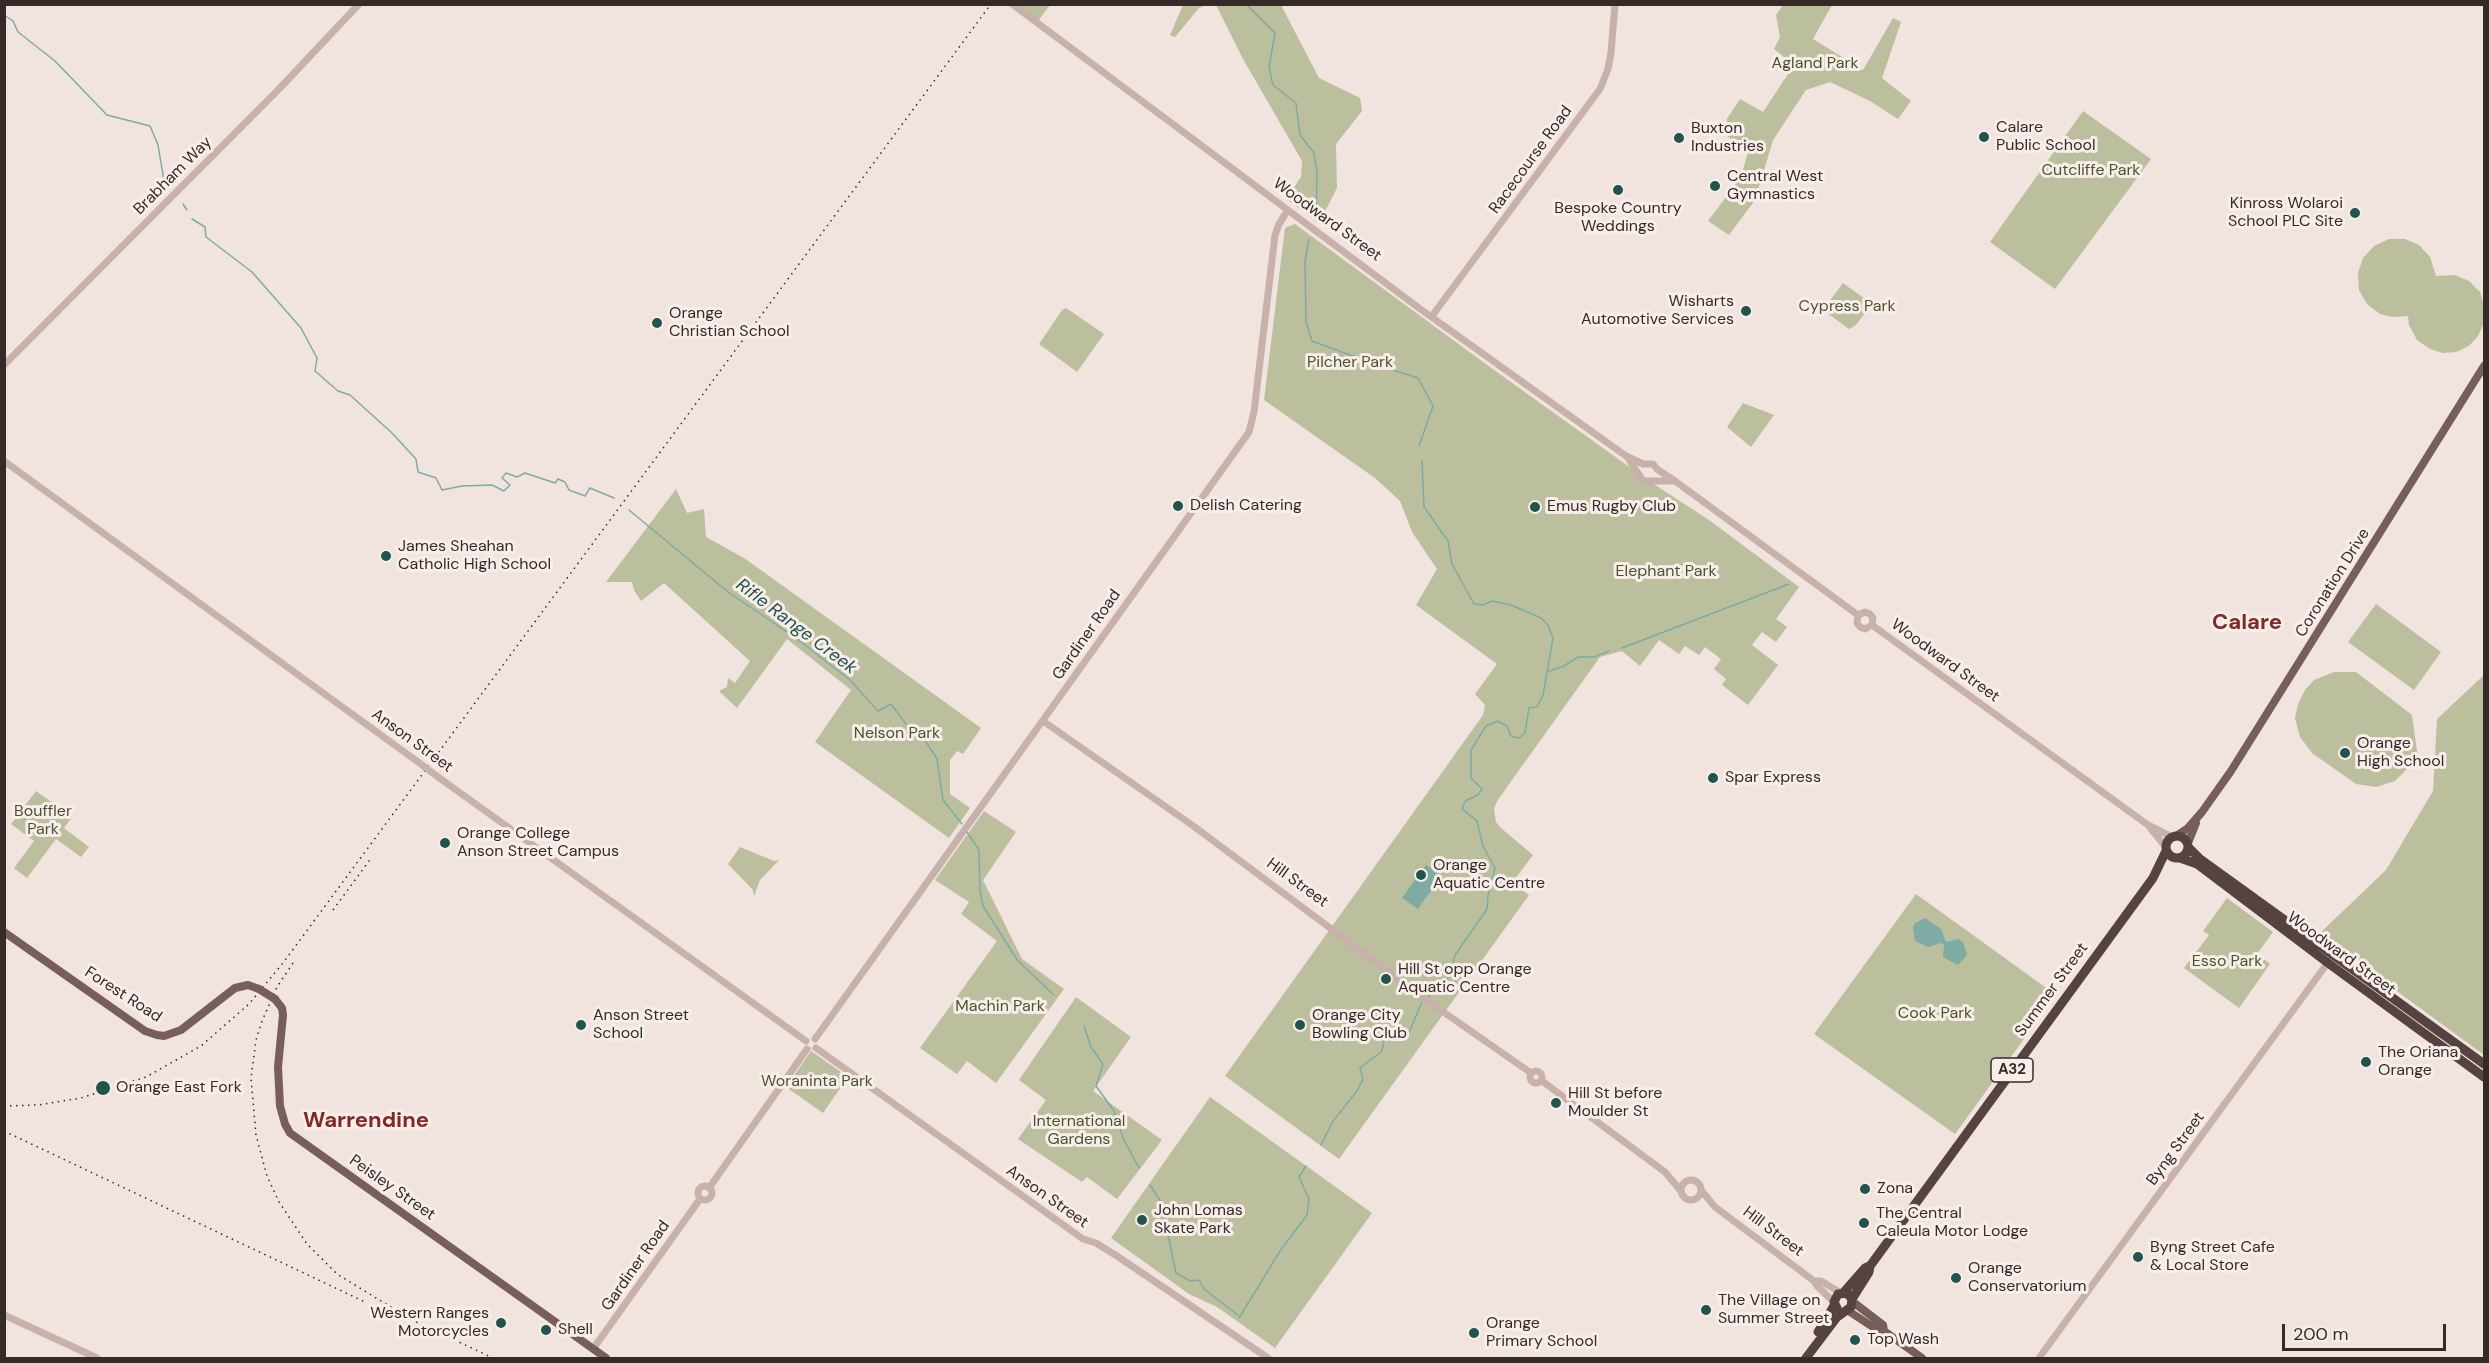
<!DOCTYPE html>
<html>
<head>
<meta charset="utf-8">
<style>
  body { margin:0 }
  #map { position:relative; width:2489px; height:1363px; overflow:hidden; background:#f1e3dd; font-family:"DM Sans",sans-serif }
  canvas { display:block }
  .frame { position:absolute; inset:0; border:6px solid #362a29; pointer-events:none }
  .scale { position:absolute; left:2282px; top:1324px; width:164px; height:27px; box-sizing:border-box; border:3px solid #362a29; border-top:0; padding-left:8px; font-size:18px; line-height:21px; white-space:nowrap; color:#362a29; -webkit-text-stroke:4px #f8eee9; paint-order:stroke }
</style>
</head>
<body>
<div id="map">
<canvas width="2489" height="1363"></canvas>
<div class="frame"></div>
<div class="scale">200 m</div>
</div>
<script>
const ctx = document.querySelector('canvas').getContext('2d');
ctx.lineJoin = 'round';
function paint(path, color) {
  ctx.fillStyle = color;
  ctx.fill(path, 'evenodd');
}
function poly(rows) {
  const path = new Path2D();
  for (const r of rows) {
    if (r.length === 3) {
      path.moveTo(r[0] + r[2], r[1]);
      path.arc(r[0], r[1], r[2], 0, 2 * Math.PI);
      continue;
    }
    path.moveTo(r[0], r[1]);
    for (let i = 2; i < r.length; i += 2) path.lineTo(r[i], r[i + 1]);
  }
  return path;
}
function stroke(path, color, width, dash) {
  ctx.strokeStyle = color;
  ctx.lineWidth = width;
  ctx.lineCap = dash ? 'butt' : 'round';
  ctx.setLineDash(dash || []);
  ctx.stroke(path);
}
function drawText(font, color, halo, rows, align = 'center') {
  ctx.font = font + ' "DM Sans",sans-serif';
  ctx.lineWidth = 6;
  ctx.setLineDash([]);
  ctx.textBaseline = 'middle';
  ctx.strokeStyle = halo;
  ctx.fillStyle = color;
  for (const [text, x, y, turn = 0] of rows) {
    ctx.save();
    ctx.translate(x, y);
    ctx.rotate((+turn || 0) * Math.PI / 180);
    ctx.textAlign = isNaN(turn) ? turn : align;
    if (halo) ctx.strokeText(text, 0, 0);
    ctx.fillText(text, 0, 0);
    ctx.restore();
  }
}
paint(poly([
  [1017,5,1050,5,1038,21],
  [1183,5,1206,5,1199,8,1175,37,1170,35],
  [1216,5,1281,5,1319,78,1360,98,1362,111,1336,144,1337,188,1319,223,1286,199,1301,177,1302,161,1243,59],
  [1783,5,1832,5,1813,39,1863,70,1893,18,1901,22,1882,78,1911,101,1898,119,1870,101,1830,82,1806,90,1773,140,1755,200,1729,235,1708,221,1741,177,1748,152,1726,135,1727,119,1740,99,1763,112,1794,65,1774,49,1780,37,1776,15],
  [2083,111,2151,159,2055,289,1990,242],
  [1295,224,1494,370,1649,481,1709,520,1799,587,1776,619,1787,627,1776,642,1762,632,1752,645,1778,665,1748,705,1722,685,1726,679,1714,669,1721,659,1705,647,1699,655,1685,646,1679,654,1659,640,1640,666,1622,651,1600,657,1497,801,1494,809,1496,822,1501,828,1533,855,1512,883,1529,895,1339,1159,1225,1076,1483,715,1485,705,1475,694,1497,664,1416,605,1437,569,1412,532,1400,501,1375,478,1264,400,1285,228],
  [2389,239,2405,239,2419,245,2430,257,2436,276,2455,275,2469,281,2480,292,2484,305,2484,323,2478,336,2469,346,2456,352,2443,353,2430,349,2417,340,2409,325,2408,316,2393,317,2380,314,2367,304,2359,290,2358,273,2363,258,2374,246],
  [1843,283,1872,304,1856,325,1849,329,1823,310],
  [1066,308,1104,334,1077,372,1039,344,1062,310],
  [1743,403,1774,415,1751,447,1727,427],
  [676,489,687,513,704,509,706,537,744,558,981,728,963,754,957,751,950,760,950,794,970,808,949,838,815,742,851,690,787,639,737,708,719,691,727,687,728,678,735,683,750,661,664,583,641,601,634,590,632,582,606,582],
  [2376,604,2441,652,2414,690,2348,642],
  [2334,672,2356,672,2412,715,2417,752,2410,766,2395,781,2376,787,2356,784,2312,753,2300,737,2295,718,2298,704,2305,690,2314,680],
  [2484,675,2484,1055,2319,934,2386,870,2433,791,2437,719],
  [36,791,72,817,64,828,89,847,81,857,56,839,27,878,14,868,34,841,11,824],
  [984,811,1016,832,983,880,1022,959,1064,989,996,1083,967,1061,957,1074,920,1048,997,941,961,914,969,902,935,880],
  [740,847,774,861,779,860,760,880,754,896,753,890,728,864],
  [1916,894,2056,995,1955,1134,1814,1034],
  [2227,898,2273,932,2257,954,2270,964,2239,1008,2184,968,2209,935,2203,931],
  [1076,997,1131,1037,1093,1091,1162,1140,1117,1199,1087,1177,1082,1182,1018,1139,1046,1100,1019,1080],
  [811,1051,848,1077,823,1113,786,1087],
  [1210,1097,1372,1213,1275,1348,1217,1307,1189,1294,1111,1238]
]), '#bbbf9e');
paint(poly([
  [1426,865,1442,875,1418,909,1402,898],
  [1925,918,1941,929,1946,942,1959,939,1963,942,1967,955,1958,965,1943,957,1944,944,1941,943,1928,947,1915,941,1913,928,1915,923]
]), '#7eaca4');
stroke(poly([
  [1246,4,1275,33,1269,67,1273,85,1296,103,1300,135,1314,153,1317,173,1316,218],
  [4,15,13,21,18,32,55,61,107,115,150,126,158,145,164,181],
  [183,204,187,210],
  [192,219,205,227,206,237,252,272,301,328,317,358,315,371,338,391,350,395,392,433,416,459,418,472,436,478,442,490,462,486,492,485,504,491,510,485,502,478,506,473,517,477,525,473,555,483,558,479,565,482,569,490,585,496,590,488,614,498],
  [1309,239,1305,261,1306,322,1312,341,1383,367],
  [1393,370,1418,378,1433,406,1419,446],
  [1422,461,1424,507,1448,541,1452,564,1474,604,1483,605,1492,601,1511,605,1541,618,1548,625,1553,638,1543,695,1537,707,1529,708,1525,733,1519,738,1511,736,1507,726,1498,721,1486,726,1471,750,1471,778,1482,789,1478,795,1465,801,1462,809,1477,821,1483,846,1495,868,1488,896,1487,909,1455,955,1450,976,1428,997],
  [629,510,728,592,796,638,850,680,878,711,891,704,905,723,926,742,937,759,943,800,962,824],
  [1622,648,1789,584],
  [1549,671,1564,666,1578,657,1594,657,1609,651],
  [967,832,979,850,980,890,983,906,1018,961,1054,995],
  [1084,1026,1091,1047,1103,1064,1096,1086,1114,1111,1124,1140,1139,1168],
  [1321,1145,1333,1121,1357,1091,1363,1079,1360,1068,1382,1051,1384,1040,1401,1040,1407,1037,1422,1002],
  [1150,1185,1161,1202,1176,1273,1190,1281,1199,1280,1204,1289,1238,1315],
  [1239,1318,1280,1251,1307,1215,1309,1199,1299,1177,1306,1166]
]), '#7eaca4', 1.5);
stroke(poly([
  [1012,4,1419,308,1626,456,1643,464],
  [1432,316,1600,89,1608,69,1611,53,1615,4],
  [4,365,280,88,359,4],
  [1628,458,1643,481,1673,481],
  [4,461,418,762],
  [1643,464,1653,464,1658,470,1675,481,1858,615],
  [1858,615,1857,623,1860,627,1865,629,1872,625],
  [1858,615,1865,612,1870,614,1873,618,1872,625],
  [1872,625,2148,825,2172,837],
  [1043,721,1192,825,1432,1004,1531,1073],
  [438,777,806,1041],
  [2151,829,2165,846],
  [815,1039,1249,432,1254,412,1275,235,1279,224,1288,210],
  [816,1048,1083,1239,1096,1243,1117,1256,1268,1358],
  [1536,1077,6],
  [1542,1081,1665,1172,1680,1190],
  [1691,1190,10],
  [705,1193,7],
  [709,1188,807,1049],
  [1701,1190,1715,1207,1814,1281,1817,1286,1834,1302],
  [1814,1281,1821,1281,1841,1293],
  [4,1315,97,1358],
  [593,1349,700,1199],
  [2039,1358,2329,961]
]), '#c8b1aa', 7);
stroke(poly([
  [2176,836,2188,828,2202,812,2231,771,2484,366],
  [2188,843,2196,823],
  [4,932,145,1031,157,1035,164,1036,181,1030,235,988,248,985,259,989],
  [275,999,282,1008,283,1015,278,1067,280,1106,285,1124,290,1133,606,1358],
  [1853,1302,1883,1325,1884,1331],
  [1847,1310,1879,1331,1884,1331,1922,1358]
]), '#775e5b', 8);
stroke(poly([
  [2177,847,11],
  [2188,847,2200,859,2484,1064],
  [2180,858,2197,864,2328,963,2484,1077],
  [1844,1292,1865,1268,1869,1266],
  [1837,1308,1834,1302,1838,1294,1847,1293,1852,1299],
  [1818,1332,1835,1304],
  [1806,1358,1837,1317,1851,1307,1852,1299,1869,1272,1870,1266,2153,878,2166,851]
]), '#564341', 9);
stroke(poly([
  [333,910,372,857],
  [293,963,277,987,262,1021,256,1040,251,1078,256,1135,267,1176,279,1202,307,1244,337,1274,412,1320,493,1358],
  [4,1106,38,1105,81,1098,146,1077,201,1046,249,1004,283,963,991,4],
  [4,1131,365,1302]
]), '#362a29', 1.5, [1.5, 4.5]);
stroke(poly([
  [418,762,438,777]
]), '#c8b1aa', 7);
stroke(poly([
  [259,989,275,999]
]), '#775e5b', 8);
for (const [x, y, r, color] of [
  [1984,137,6,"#21544d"],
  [1679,138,6,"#21544d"],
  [1715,186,6,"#21544d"],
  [1618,190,6,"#21544d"],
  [2355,213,6,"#21544d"],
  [1746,311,6,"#21544d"],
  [657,323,6,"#21544d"],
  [1178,506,6,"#21544d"],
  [1535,507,6,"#21544d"],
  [386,556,6,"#21544d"],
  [2345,753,6,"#21544d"],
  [1713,778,6,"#21544d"],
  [445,843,6,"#21544d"],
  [1421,875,6,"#21544d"],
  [1386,979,6,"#21544d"],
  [581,1025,6,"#21544d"],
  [1300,1025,6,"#21544d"],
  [2366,1062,6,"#21544d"],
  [103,1088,8,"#21544d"],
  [1556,1103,6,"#21544d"],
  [1865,1189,6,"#21544d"],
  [1142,1220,6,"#21544d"],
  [1864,1223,6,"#21544d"],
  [2138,1257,6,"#21544d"],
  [1956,1278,6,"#21544d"],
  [1706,1310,6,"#21544d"],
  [501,1323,6,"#21544d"],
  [546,1330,6,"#21544d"],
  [1474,1333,6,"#21544d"],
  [1855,1340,6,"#21544d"]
]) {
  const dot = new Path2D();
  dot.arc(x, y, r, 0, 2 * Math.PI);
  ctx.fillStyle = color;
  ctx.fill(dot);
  stroke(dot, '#f8eee9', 2);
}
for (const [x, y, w] of [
  [2012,1070,42]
]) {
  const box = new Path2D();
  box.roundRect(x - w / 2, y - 12, w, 24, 4.5);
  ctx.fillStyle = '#f8eee9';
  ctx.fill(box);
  stroke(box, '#362a29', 1.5);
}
drawText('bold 15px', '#362a29', null, [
  ["A32",2012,1070]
]);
drawText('16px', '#4d522e', '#f8eee9', [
  ["Agland Park",1815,64],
  ["Cutcliffe Park",2091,171],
  ["Cypress Park",1847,307],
  ["Pilcher Park",1350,363],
  ["Elephant Park",1666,572],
  ["Nelson Park",897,734],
  ["Bouffler",43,812],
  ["Park",43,830],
  ["Esso Park",2227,962],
  ["Machin Park",1000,1007],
  ["Cook Park",1935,1014],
  ["Woraninta Park",817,1082],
  ["International",1079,1122],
  ["Gardens",1079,1140]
]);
drawText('16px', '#362a29', '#f8eee9', [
  ["Calare",1996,128],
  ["Public School",1996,146],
  ["Buxton",1691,129],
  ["Industries",1691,147],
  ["Central West",1727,177],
  ["Gymnastics",1727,195],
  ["Kinross Wolaroi",2343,204,"right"],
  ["School PLC Site",2343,222,"right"],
  ["Bespoke Country",1618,209,"center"],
  ["Weddings",1618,227,"center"],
  ["Wisharts",1734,302,"right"],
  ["Automotive Services",1734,320,"right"],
  ["Orange",669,314],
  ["Christian School",669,332],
  ["Delish Catering",1190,506],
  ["Emus Rugby Club",1547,507],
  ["James Sheahan",398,547],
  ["Catholic High School",398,565],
  ["Orange",2357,744],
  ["High School",2357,762],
  ["Spar Express",1725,778],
  ["Orange College",457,834],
  ["Anson Street Campus",457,852],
  ["Orange",1433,866],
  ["Aquatic Centre",1433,884],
  ["Hill St opp Orange",1398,970],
  ["Aquatic Centre",1398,988],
  ["Anson Street",593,1016],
  ["School",593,1034],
  ["Orange City",1312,1016],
  ["Bowling Club",1312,1034],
  ["The Oriana",2378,1053],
  ["Orange",2378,1071],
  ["Orange East Fork",116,1088],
  ["Hill St before",1568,1094],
  ["Moulder St",1568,1112],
  ["Zona",1877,1189],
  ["John Lomas",1154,1211],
  ["Skate Park",1154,1229],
  ["The Central",1876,1214],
  ["Caleula Motor Lodge",1876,1232],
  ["Byng Street Cafe",2150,1248],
  ["& Local Store",2150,1266],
  ["Orange",1968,1269],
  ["Conservatorium",1968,1287],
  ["The Village on",1718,1301],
  ["Summer Street",1718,1319],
  ["Western Ranges",489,1314,"right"],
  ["Motorcycles",489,1332,"right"],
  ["Orange",1486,1324],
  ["Primary School",1486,1342],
  ["Shell",558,1330],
  ["Top Wash",1867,1340]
], 'left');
drawText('16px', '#362a29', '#f8eee9', [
  ["Racecourse Road",1531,160,-54],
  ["Brabham Way",173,176,-45],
  ["Woodward Street",1327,220,36],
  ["Coronation Drive",2333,583,-58],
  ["Gardiner Road",1087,635,-55],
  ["Woodward Street",1945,661,36],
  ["Anson Street",412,741,36],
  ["Hill Street",1297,883,36],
  ["Woodward Street",2341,954,36],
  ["Summer Street",2052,990,-54],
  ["Forest Road",123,995,33],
  ["Byng Street",2176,1149,-54],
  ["Peisley Street",392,1188,35],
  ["Anson Street",1047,1197,35],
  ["Hill Street",1773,1232,37],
  ["Gardiner Road",636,1266,-55]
]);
drawText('italic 18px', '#21544d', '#f8eee9', [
  ["Rifle Range Creek",796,627,37]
]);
drawText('bold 22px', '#7f2928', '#f8eee9', [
  ["Calare",2247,623],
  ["Warrendine",366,1121]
]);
</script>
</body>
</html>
